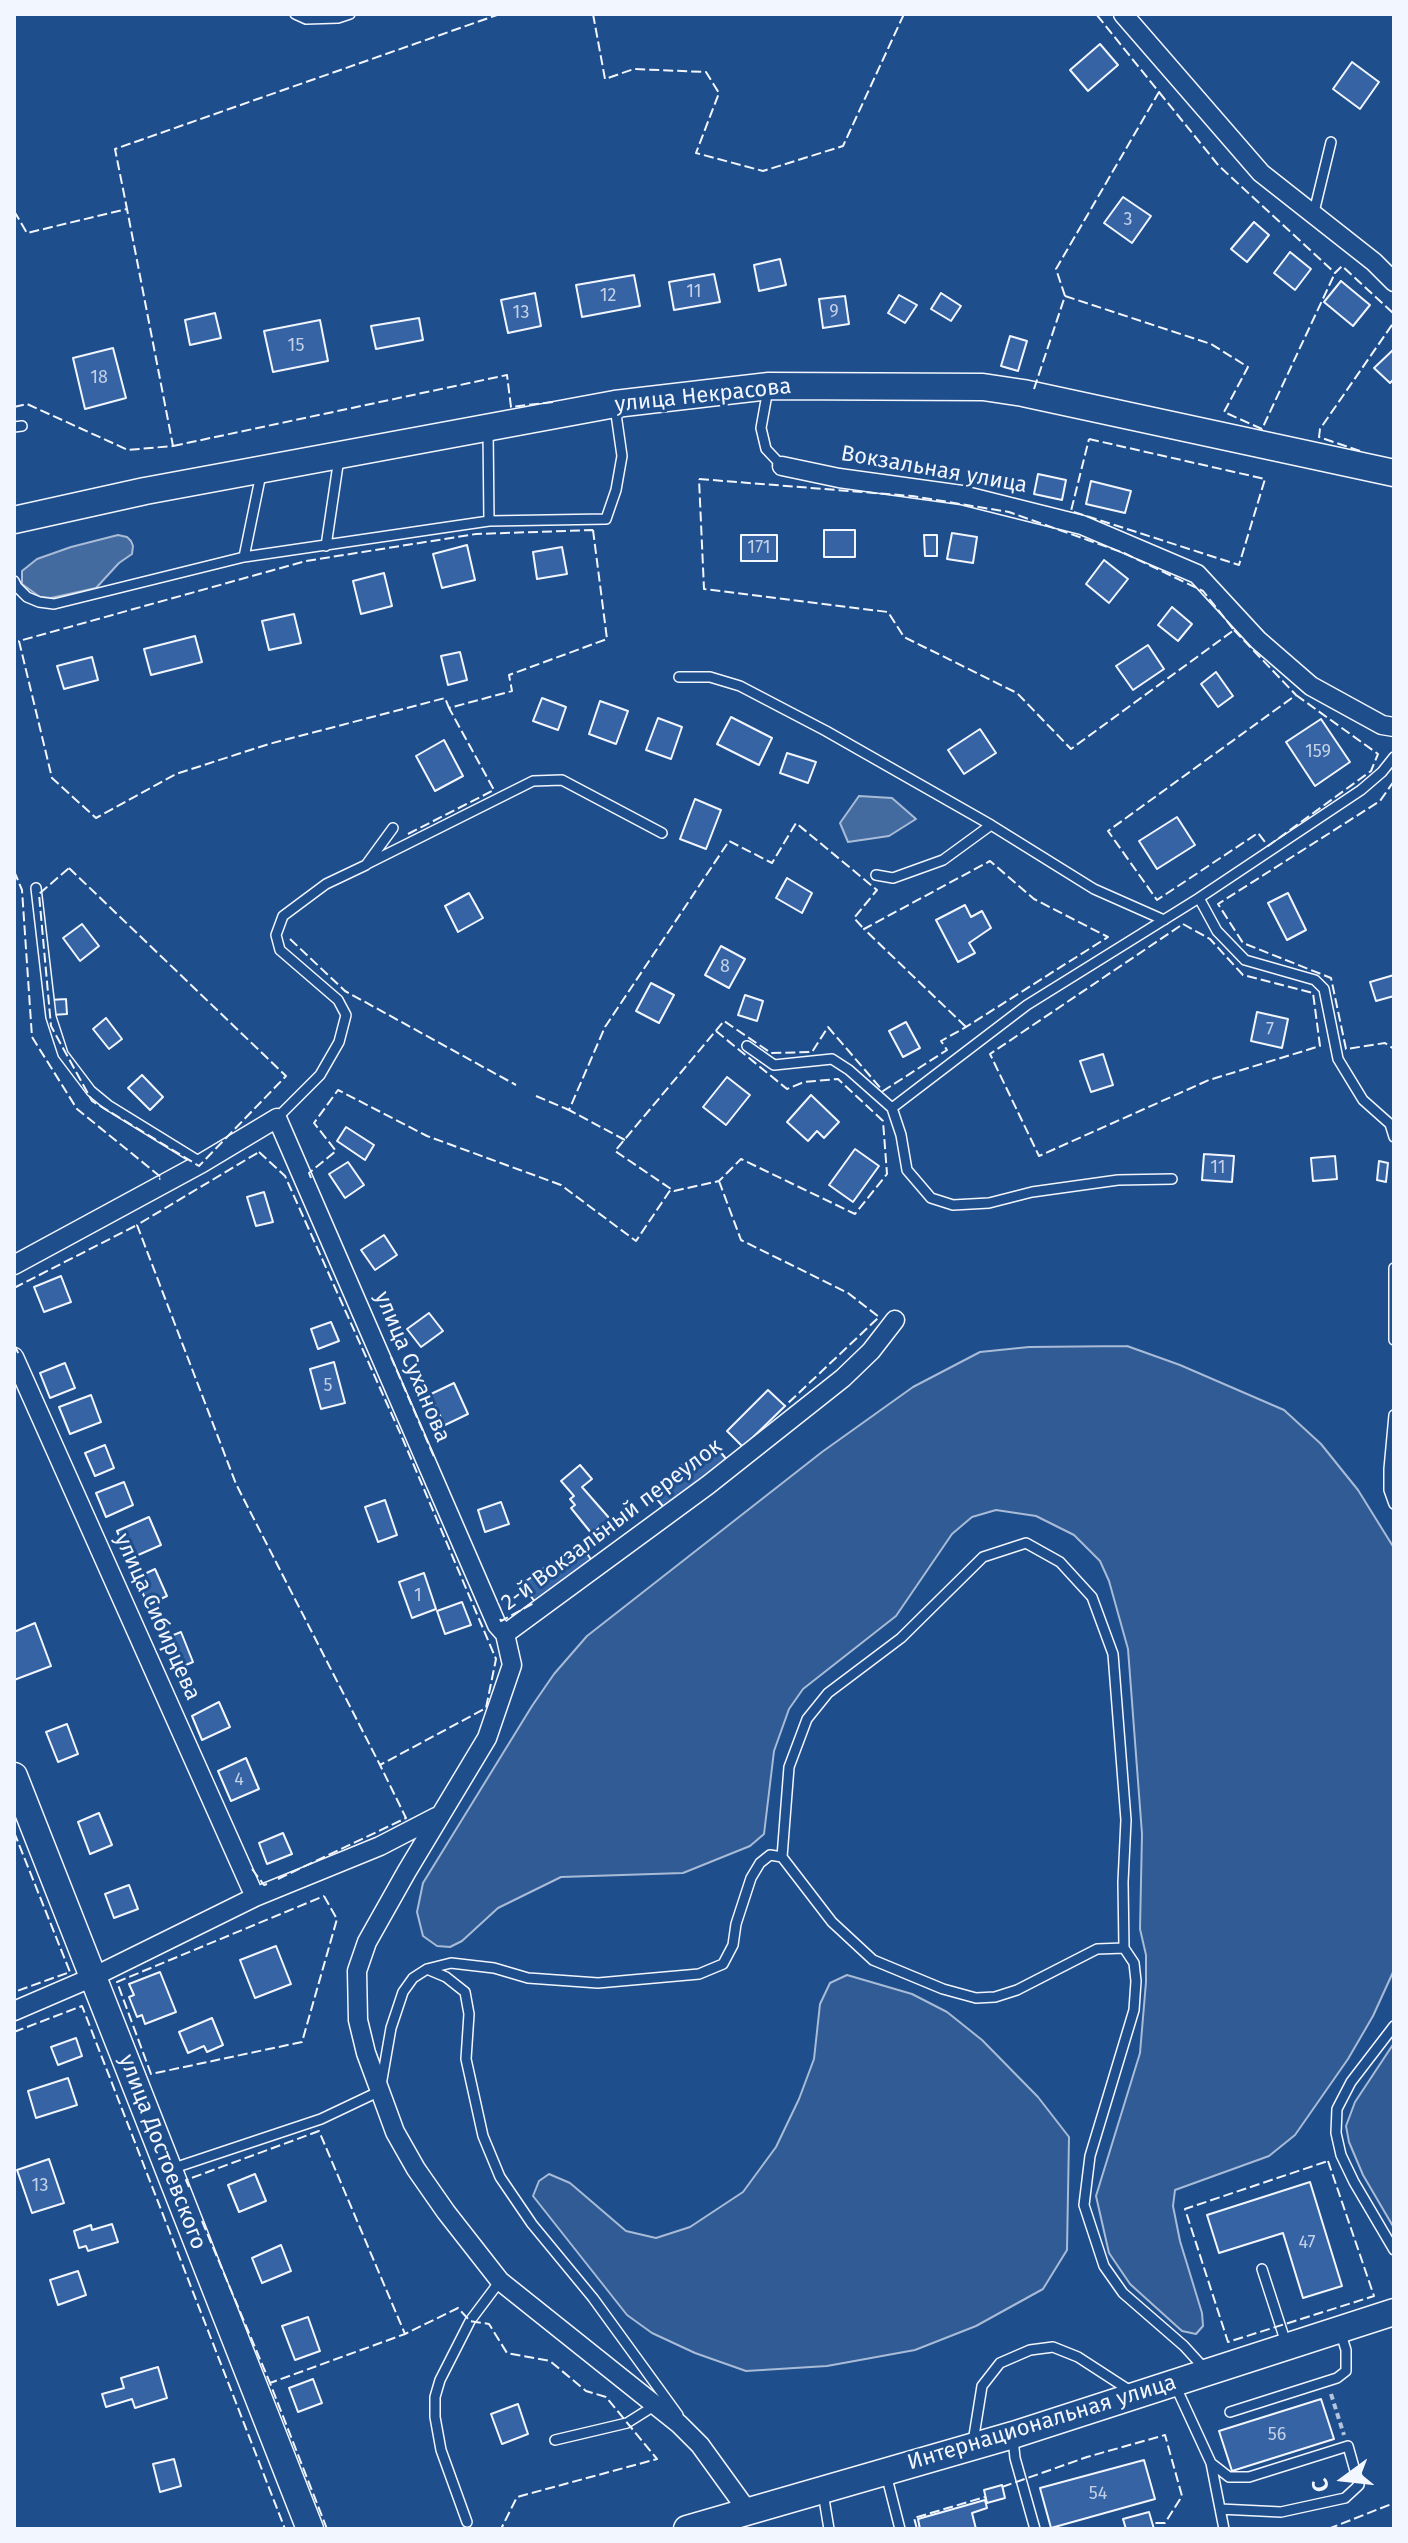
<!DOCTYPE html>
<html>
<head>
<meta charset="utf-8">
<style>
  body { margin:0 }
  #map { position:relative; width:1408px; height:2543px; overflow:hidden; background:#1f4e8c; font-family:"Fira Sans",sans-serif }
  canvas { display:block }
  .frame { position:absolute; inset:0; border:16px solid #f2f6ff; pointer-events:none }
  .north { position:absolute; left:1304px; top:2439px; width:80px; height:80px; -webkit-text-stroke:6px #1f4e8c; paint-order:stroke; rotate:255deg; font-size:22px; font-weight:700; line-height:32px; text-align:center; color:#f2f6ff }
  .north::after { content:''; display:block; margin:auto; width:28px; height:36px; background:#f2f6ff; clip-path:polygon(50% 0,100% 100%,50% 72%,0 100%) }
</style>
</head>
<body>
<div id="map">
<canvas width="1408" height="2543"></canvas>
<div class="frame"></div>
<div class="north">С</div>
</div>
<script>
const ctx = document.querySelector('canvas').getContext('2d');
ctx.lineJoin = 'round';
function paint(path, color) {
  ctx.fillStyle = color;
  ctx.fill(path, 'evenodd');
}
function poly(rows) {
  const path = new Path2D();
  for (const r of rows) {
    path.moveTo(r[0], r[1]);
    for (let i = 2; i < r.length; i += 2) path.lineTo(r[i], r[i + 1]);
  }
  return path;
}
function stroke(path, color, width, dash) {
  ctx.strokeStyle = color;
  ctx.lineWidth = width;
  ctx.lineCap = dash ? 'butt' : 'round';
  ctx.setLineDash(dash || []);
  ctx.stroke(path);
}
function drawText(font, color, halo, rows, align = 'center') {
  ctx.font = font + ' "Fira Sans",sans-serif';
  ctx.lineWidth = 6;
  ctx.setLineDash([]);
  ctx.textBaseline = 'middle';
  ctx.strokeStyle = halo;
  ctx.fillStyle = color;
  for (const [text, x, y, turn = 0] of rows) {
    ctx.save();
    ctx.translate(x, y);
    ctx.rotate((+turn || 0) * Math.PI / 180);
    ctx.textAlign = isNaN(turn) ? turn : align;
    if (halo) ctx.strokeText(text, 0, 0);
    ctx.fillText(text, 0, 0);
    ctx.restore();
  }
}
const green = poly([
  [1127,1346,1180,1365,1284,1410,1321,1444,1358,1490,1394,1548,1394,1970,1373,2016,1348,2059,1295,2135,1269,2156,1175,2190,1173,2206,1180,2241,1202,2313,1203,2326,1196,2334,1182,2331,1130,2284,1109,2253,1096,2196,1140,2053,1146,1982,1146,1955,1140,1929,1142,1834,1128,1649,1109,1581,1100,1561,1074,1535,1036,1516,996,1510,972,1517,952,1534,896,1616,803,1689,789,1709,774,1751,764,1834,750,1846,683,1873,561,1877,498,1908,462,1941,450,1947,437,1946,423,1936,417,1912,423,1883,532,1706,554,1674,587,1636,822,1452,913,1387,980,1352,1029,1347,1127,1346],
  [847,1975,912,1994,947,2012,982,2040,1038,2097,1069,2137,1067,2250,1043,2289,976,2326,915,2350,827,2366,746,2371,695,2353,652,2333,627,2315,533,2196,539,2181,549,2174,570,2183,626,2231,656,2238,690,2227,743,2192,776,2147,799,2099,814,2059,820,2004,830,1983,847,1975],
  [1394,2043,1394,2228,1363,2175,1349,2142,1346,2126,1355,2102,1394,2043]
]);
paint(green, '#305b95');
stroke(green, '#a8bbd7', 2);
const water = poly([
  [118,535,127,537,131,541,133,546,132,554,119,563,96,588,51,598,40,597,22,584,22,571,37,559,71,547,118,535],
  [859,796,892,798,916,819,889,836,848,842,840,823,859,796]
]);
paint(water, '#446ba0');
stroke(water, '#a8bbd7', 2);
const building = poly([
  [1100,44,1118,65,1088,91,1070,70,1100,44],
  [1352,62,1379,82,1360,109,1333,89,1352,62],
  [1123,197,1151,216,1132,243,1104,223,1123,197],
  [1254,222,1269,235,1247,262,1231,249,1254,222],
  [1290,252,1311,269,1295,290,1274,273,1290,252],
  [780,259,786,285,759,291,754,265,780,259],
  [714,274,720,302,674,310,669,282,714,274],
  [634,275,640,306,582,317,576,285,634,275],
  [1341,281,1370,305,1353,326,1324,302,1341,281],
  [535,293,541,326,508,333,501,300,535,293],
  [941,293,961,306,951,321,931,309,941,293],
  [899,295,917,305,905,323,888,313,899,295],
  [845,296,849,324,823,328,819,299,845,296],
  [215,313,221,338,190,345,185,320,215,313],
  [419,318,423,340,376,349,371,326,419,318],
  [320,320,328,361,273,372,264,331,320,320],
  [1010,336,1027,341,1018,371,1001,366,1010,336],
  [113,348,126,398,85,409,73,358,113,348],
  [1394,349,1394,379,1390,383,1374,368,1394,349],
  [1038,474,1066,480,1062,500,1034,494,1038,474],
  [1091,481,1131,491,1125,513,1086,504,1091,481],
  [824,530,855,530,855,557,824,557,824,530],
  [952,533,977,537,973,563,947,559,952,533],
  [741,535,777,535,777,561,741,561,741,535],
  [924,535,937,535,937,556,925,556,924,535],
  [467,545,475,580,442,588,433,554,467,545],
  [562,547,567,574,537,579,533,552,562,547],
  [1104,560,1128,579,1109,603,1086,584,1104,560],
  [384,573,392,606,361,614,353,581,384,573],
  [1172,607,1192,624,1178,641,1158,625,1172,607],
  [294,614,301,643,269,650,262,621,294,614],
  [195,636,202,662,151,675,144,649,195,636],
  [1148,645,1164,669,1133,690,1116,666,1148,645],
  [460,652,467,680,448,685,441,656,460,652],
  [92,657,98,680,64,689,57,666,92,657],
  [1216,672,1233,696,1218,707,1201,684,1216,672],
  [542,698,566,707,558,730,533,721,542,698],
  [600,701,628,711,616,744,589,734,600,701],
  [731,717,772,738,759,765,717,744,731,717],
  [658,718,682,727,671,759,646,750,658,718],
  [1321,719,1350,762,1315,786,1286,742,1321,719],
  [980,729,996,753,964,774,948,750,980,729],
  [444,740,463,776,435,791,416,756,444,740],
  [787,753,816,762,808,783,780,773,787,753],
  [695,799,721,810,706,849,680,839,695,799],
  [1177,817,1195,845,1157,869,1139,841,1177,817],
  [787,878,812,893,802,913,776,898,787,878],
  [469,893,483,918,458,932,445,906,469,893],
  [1288,893,1306,930,1287,940,1268,903,1288,893],
  [965,905,971,917,982,911,991,928,969,943,975,953,958,962,936,920,965,905],
  [82,924,99,946,80,961,63,938,82,924],
  [721,946,745,959,729,988,705,975,721,946],
  [1394,975,1394,996,1376,1001,1370,982,1394,975],
  [651,983,674,995,659,1023,636,1011,651,983],
  [745,995,763,1001,757,1021,738,1015,745,995],
  [66,999,67,1014,52,1015,50,1000,66,999],
  [1257,1012,1288,1019,1282,1048,1251,1041,1257,1012],
  [106,1018,122,1039,109,1049,93,1029,106,1018],
  [906,1022,920,1048,903,1057,889,1031,906,1022],
  [1103,1054,1113,1085,1091,1092,1080,1061,1103,1054],
  [142,1075,163,1097,150,1110,128,1088,142,1075],
  [727,1077,750,1095,726,1125,703,1107,727,1077],
  [811,1095,839,1122,824,1138,817,1131,808,1141,787,1122,811,1095],
  [346,1127,374,1145,365,1160,337,1141,346,1127],
  [855,1149,879,1166,853,1202,829,1185,855,1149],
  [1204,1154,1234,1156,1232,1182,1202,1180,1204,1154],
  [1335,1156,1337,1179,1313,1181,1311,1158,1335,1156],
  [1379,1161,1388,1163,1386,1182,1377,1180,1379,1161],
  [348,1162,364,1185,345,1198,329,1174,348,1162],
  [264,1192,273,1222,256,1226,247,1197,264,1192],
  [384,1235,397,1255,375,1270,361,1250,384,1235],
  [61,1276,71,1302,44,1312,34,1287,61,1276],
  [429,1313,443,1331,421,1347,407,1329,429,1313],
  [331,1322,339,1341,318,1349,311,1329,331,1322],
  [334,1362,345,1403,321,1409,310,1369,334,1362],
  [65,1363,75,1388,50,1398,40,1373,65,1363],
  [454,1383,468,1414,445,1425,429,1395,454,1383],
  [768,1390,785,1406,743,1447,727,1431,768,1390],
  [91,1395,101,1422,70,1434,59,1407,91,1395],
  [105,1445,114,1468,95,1476,85,1453,105,1445],
  [718,1449,727,1460,667,1511,651,1492,690,1458,697,1466,718,1449],
  [580,1465,592,1479,582,1487,610,1519,592,1534,571,1508,575,1505,570,1499,574,1496,561,1481,580,1465],
  [124,1482,133,1505,106,1517,96,1493,124,1482],
  [385,1500,397,1535,378,1542,365,1507,385,1500],
  [501,1502,509,1524,485,1532,478,1510,501,1502],
  [149,1517,161,1545,129,1559,117,1531,149,1517],
  [584,1549,592,1561,535,1602,522,1584,544,1568,549,1574,584,1549],
  [155,1569,167,1596,148,1605,136,1578,155,1569],
  [424,1573,436,1609,412,1618,399,1582,424,1573],
  [462,1602,471,1625,445,1634,437,1611,462,1602],
  [35,1623,51,1666,14,1680,14,1632,35,1623],
  [181,1632,193,1662,174,1670,161,1640,181,1632],
  [219,1702,230,1727,202,1740,192,1716,219,1702],
  [67,1724,78,1754,58,1762,46,1732,67,1724],
  [246,1758,259,1789,231,1801,218,1771,246,1758],
  [99,1813,112,1845,90,1854,78,1822,99,1813],
  [283,1833,292,1854,267,1864,259,1843,283,1833],
  [129,1885,138,1909,114,1918,105,1894,129,1885],
  [276,1946,291,1984,255,1998,240,1960,276,1946],
  [160,1972,176,2012,145,2024,142,2015,137,2017,129,1997,134,1995,129,1984,160,1972],
  [212,2018,223,2045,207,2052,204,2046,188,2053,179,2032,212,2018],
  [76,2038,82,2056,58,2065,51,2047,76,2038],
  [68,2078,77,2105,36,2118,28,2091,68,2078],
  [49,2159,64,2203,32,2213,17,2170,49,2159],
  [255,2174,266,2201,239,2212,228,2185,255,2174],
  [1310,2182,1342,2286,1303,2298,1283,2233,1219,2253,1207,2215,1310,2182],
  [112,2224,118,2242,88,2251,86,2246,79,2248,74,2231,91,2225,92,2230,112,2224],
  [281,2245,291,2271,262,2283,252,2258,281,2245],
  [78,2271,86,2295,58,2305,50,2280,78,2271],
  [308,2317,320,2351,295,2360,282,2326,308,2317],
  [158,2367,167,2398,135,2408,132,2399,106,2407,102,2394,124,2388,121,2378,158,2367],
  [313,2379,322,2403,298,2412,289,2388,313,2379],
  [1321,2399,1334,2439,1232,2471,1219,2431,1321,2399],
  [518,2404,528,2434,502,2444,491,2414,518,2404],
  [174,2459,181,2486,160,2492,153,2464,174,2459],
  [1144,2460,1155,2499,1051,2528,1040,2488,1144,2460],
  [1002,2485,1005,2498,987,2503,984,2490,1002,2485],
  [985,2500,987,2508,972,2513,976,2529,920,2529,918,2519,985,2500],
  [1149,2512,1154,2529,1126,2529,1123,2519,1149,2512]
]);
paint(building, '#3563a3');
stroke(building, '#f2f6ff', 2);
const service = poly([
  [295,14,306,19,338,18,350,14],
  [1314,212,1331,142],
  [768,389,761,428,766,449,782,466],
  [14,427,22,426],
  [488,430,489,521],
  [326,546,339,458],
  [244,557,261,474],
  [14,581,17,587,27,597,39,602,54,604,244,557,489,521,606,519,616,490,622,456,615,407],
  [679,677,710,677,740,686,826,731,991,825,1094,889,1164,920],
  [367,864,533,781,562,780,662,833],
  [876,875,893,878,943,860,991,825],
  [36,888,51,1017,63,1054,91,1091,108,1105,202,1163],
  [1199,898,1217,931,1245,960,1315,980,1324,989,1338,1059,1363,1100,1390,1124,1394,1137],
  [747,1046,774,1065,832,1059,849,1070,892,1108,901,1135,907,1170,931,1198,953,1205,989,1203,1032,1192,1118,1180,1172,1179],
  [892,1108,1027,1005,1199,898,1361,790,1382,772,1394,757],
  [277,1118,320,1075,339,1042,346,1015,338,1000,280,950,276,935,283,916,326,884,366,865,393,828],
  [1394,1268,1394,1340],
  [1394,1415,1389,1469,1389,1490,1394,1504],
  [782,1857,789,1767,807,1719,828,1693,901,1638,983,1557,1026,1543,1060,1562,1092,1597,1113,1654,1126,1820,1123,1882,1124,1948],
  [427,1969,446,1977,465,1992,469,2014,466,2059,483,2136,500,2177,532,2224,593,2298,678,2415],
  [1394,2026,1351,2082,1337,2109,1336,2133,1341,2155,1354,2182,1394,2250],
  [171,2169,321,2119,380,2091,391,2028,403,1992,413,1978,427,1969,451,1963,494,1968,528,1978,598,1983,699,1974,723,1964,733,1945,736,1924,751,1878,760,1863,770,1855,782,1857,832,1922,873,1960,943,1989,976,1998,995,1997,1017,1990,1097,1949,1124,1948,1134,1963,1136,1981,1134,2010,1090,2156,1084,2205,1104,2266,1123,2293,1184,2346,1205,2369],
  [1262,2269,1286,2343],
  [1175,2385,1211,2463,1229,2477,1249,2477,1348,2446,1359,2485,1345,2498,1281,2512,1220,2509],
  [1230,2412,1337,2378,1346,2371,1346,2350,1340,2331],
  [1013,2439,1015,2458,1035,2529],
  [555,2440,627,2423,654,2406],
  [973,2442,982,2386,1000,2363,1030,2350,1053,2347,1078,2357,1132,2392],
  [1211,2463,1224,2529],
  [886,2474,900,2529],
  [823,2493,829,2529],
  [467,2522,441,2450,435,2417,435,2397,440,2380,470,2321,500,2281]
]);
const minor = poly([
  [1123,14,1261,173,1374,262,1394,282],
  [782,466,839,478,962,495,1082,525,1197,574,1258,640,1311,686,1382,725,1394,727],
  [14,1265,202,1163,277,1118,497,1625,505,1634],
  [14,1357,255,1897],
  [14,2011,93,1977,255,1897,380,1846,436,1817],
  [747,2510,700,2445,679,2424,500,2281,446,2212,416,2169,395,2132,380,2091,366,2053,358,2020,357,1971,367,1942,407,1871,487,1738,512,1665,505,1634,708,1485,843,1378,871,1351,895,1320]
]);
const secondary = poly([
  [14,520,145,491,615,404,769,386,983,387,1023,393,1394,473],
  [14,1776,310,2529],
  [687,2529,1013,2435,1394,2312]
]);
stroke(service, '#f2f6ff', 12);
stroke(minor, '#f2f6ff', 21);
stroke(secondary, '#f2f6ff', 29);
stroke(poly([
  [1331,2394,1344,2435]
]), '#b3c4dc', 4, [6, 4]);
stroke(service, '#1f4e8c', 9);
stroke(minor, '#1f4e8c', 18);
stroke(secondary, '#1f4e8c', 26);
stroke(poly([
  [593,14,605,79,634,69,706,72,719,93,696,153,763,171,843,146,904,14],
  [1159,92,1219,166,1335,273,1342,266,1394,314],
  [14,211,27,233,127,209,115,149,500,14],
  [1065,296,1211,344,1248,367,1224,412,1262,429,1335,273],
  [1034,389,1065,296,1056,269,1159,92,1096,14],
  [14,407,27,404,128,450,173,446,127,209],
  [1089,439,1265,479,1239,565,1071,511,1089,439],
  [173,446,507,375,511,407,553,402],
  [1360,451,1319,437,1320,429,1394,322],
  [699,479,912,496,1009,512,1124,553,1203,591,1234,630,1071,749,1017,693,904,637,888,612,704,589,699,479],
  [593,530,607,639,509,675,512,691,449,708,445,698,269,744,176,774,96,818,52,778,19,641,306,561,476,534,593,530],
  [1234,630,1296,695],
  [1296,695,1378,754,1371,771,1268,846,1258,833,1157,900,1108,831,1296,695],
  [1394,781,1380,801,1218,904,1243,943,1331,978,1346,1049,1385,1043,1394,1049],
  [408,834,494,790,449,708],
  [69,868,286,1076,199,1166,92,1101,51,1026,39,894,69,868],
  [14,871,22,890,32,1037,77,1109,162,1178,159,1179],
  [1183,924,1210,939,1243,975,1313,993,1320,1046,1209,1080,1039,1156,990,1054,1183,924],
  [290,939,345,991,516,1085],
  [716,1031,787,1089,804,1082,838,1079,883,1121,887,1174,855,1214,741,1159,719,1181,674,1191,615,1151,724,1021,771,1053,812,1052,828,1027,883,1091,947,1050,941,1041,966,1027,1108,937,1034,899,990,861,864,929,966,1027],
  [536,1096,569,1110],
  [625,1140,569,1110,605,1027,729,841,772,863,796,823,877,890,854,918,864,929],
  [259,1152,285,1176,401,1435,496,1659,486,1708,380,1765,236,1484,137,1225,259,1152],
  [311,1178,309,1173,336,1151,314,1123,338,1090,427,1136,561,1185,636,1241,671,1189],
  [719,1181,741,1240,848,1293,879,1317,785,1406],
  [14,1288,137,1225],
  [14,1344,19,1355],
  [391,1357,435,1459],
  [500,1619,501,1621,534,1603],
  [14,1832,70,1972,14,1992],
  [252,1869,264,1885,267,1884],
  [278,1879,406,1818,380,1765],
  [324,1896,337,1919,302,2042,151,2074,117,1982,324,1896],
  [14,2032,82,2006,285,2529],
  [1328,2161,1374,2296,1228,2342,1185,2209,1328,2161],
  [189,2187,186,2180,319,2131,405,2334],
  [202,2221,270,2383],
  [1002,2487,1087,2457,1165,2435,1182,2496,1165,2523,1152,2523],
  [327,2529,270,2383,405,2334,458,2308,470,2321,489,2324,507,2353,550,2361,586,2391,606,2397,657,2459,517,2497,501,2529],
  [917,2529,914,2518,985,2497,986,2499],
  [1328,2529,1394,2503]
]), '#f2f6ff', 2, [10, 4]);
drawText('18px', '#c3d1e8', null, [
  ["3",1128,220],
  ["11",694,292],
  ["12",608,296],
  ["9",834,312],
  ["13",521,313],
  ["15",296,346],
  ["18",99,378],
  ["171",759,548],
  ["159",1318,752],
  ["8",725,967],
  ["7",1270,1030],
  ["11",1218,1168],
  ["5",328,1386],
  ["1",418,1596],
  ["4",239,1780],
  ["13",40,2186],
  ["47",1307,2243],
  ["56",1277,2435],
  ["54",1098,2494]
]);
drawText('22px', '#f2f6ff', '#1f4e8c', [
  ["улица Некрасова",703,396,-6],
  ["Вокзальная улица",934,470,10],
  ["улица Суханова",412,1367,67],
  ["2-й Вокзальный переулок",612,1525,-37],
  ["улица Сибирцева",157,1617,66],
  ["улица Достоевского",162,2152,69],
  ["Интернациональная улица",1042,2423,-17]
]);
</script>
</body>
</html>
